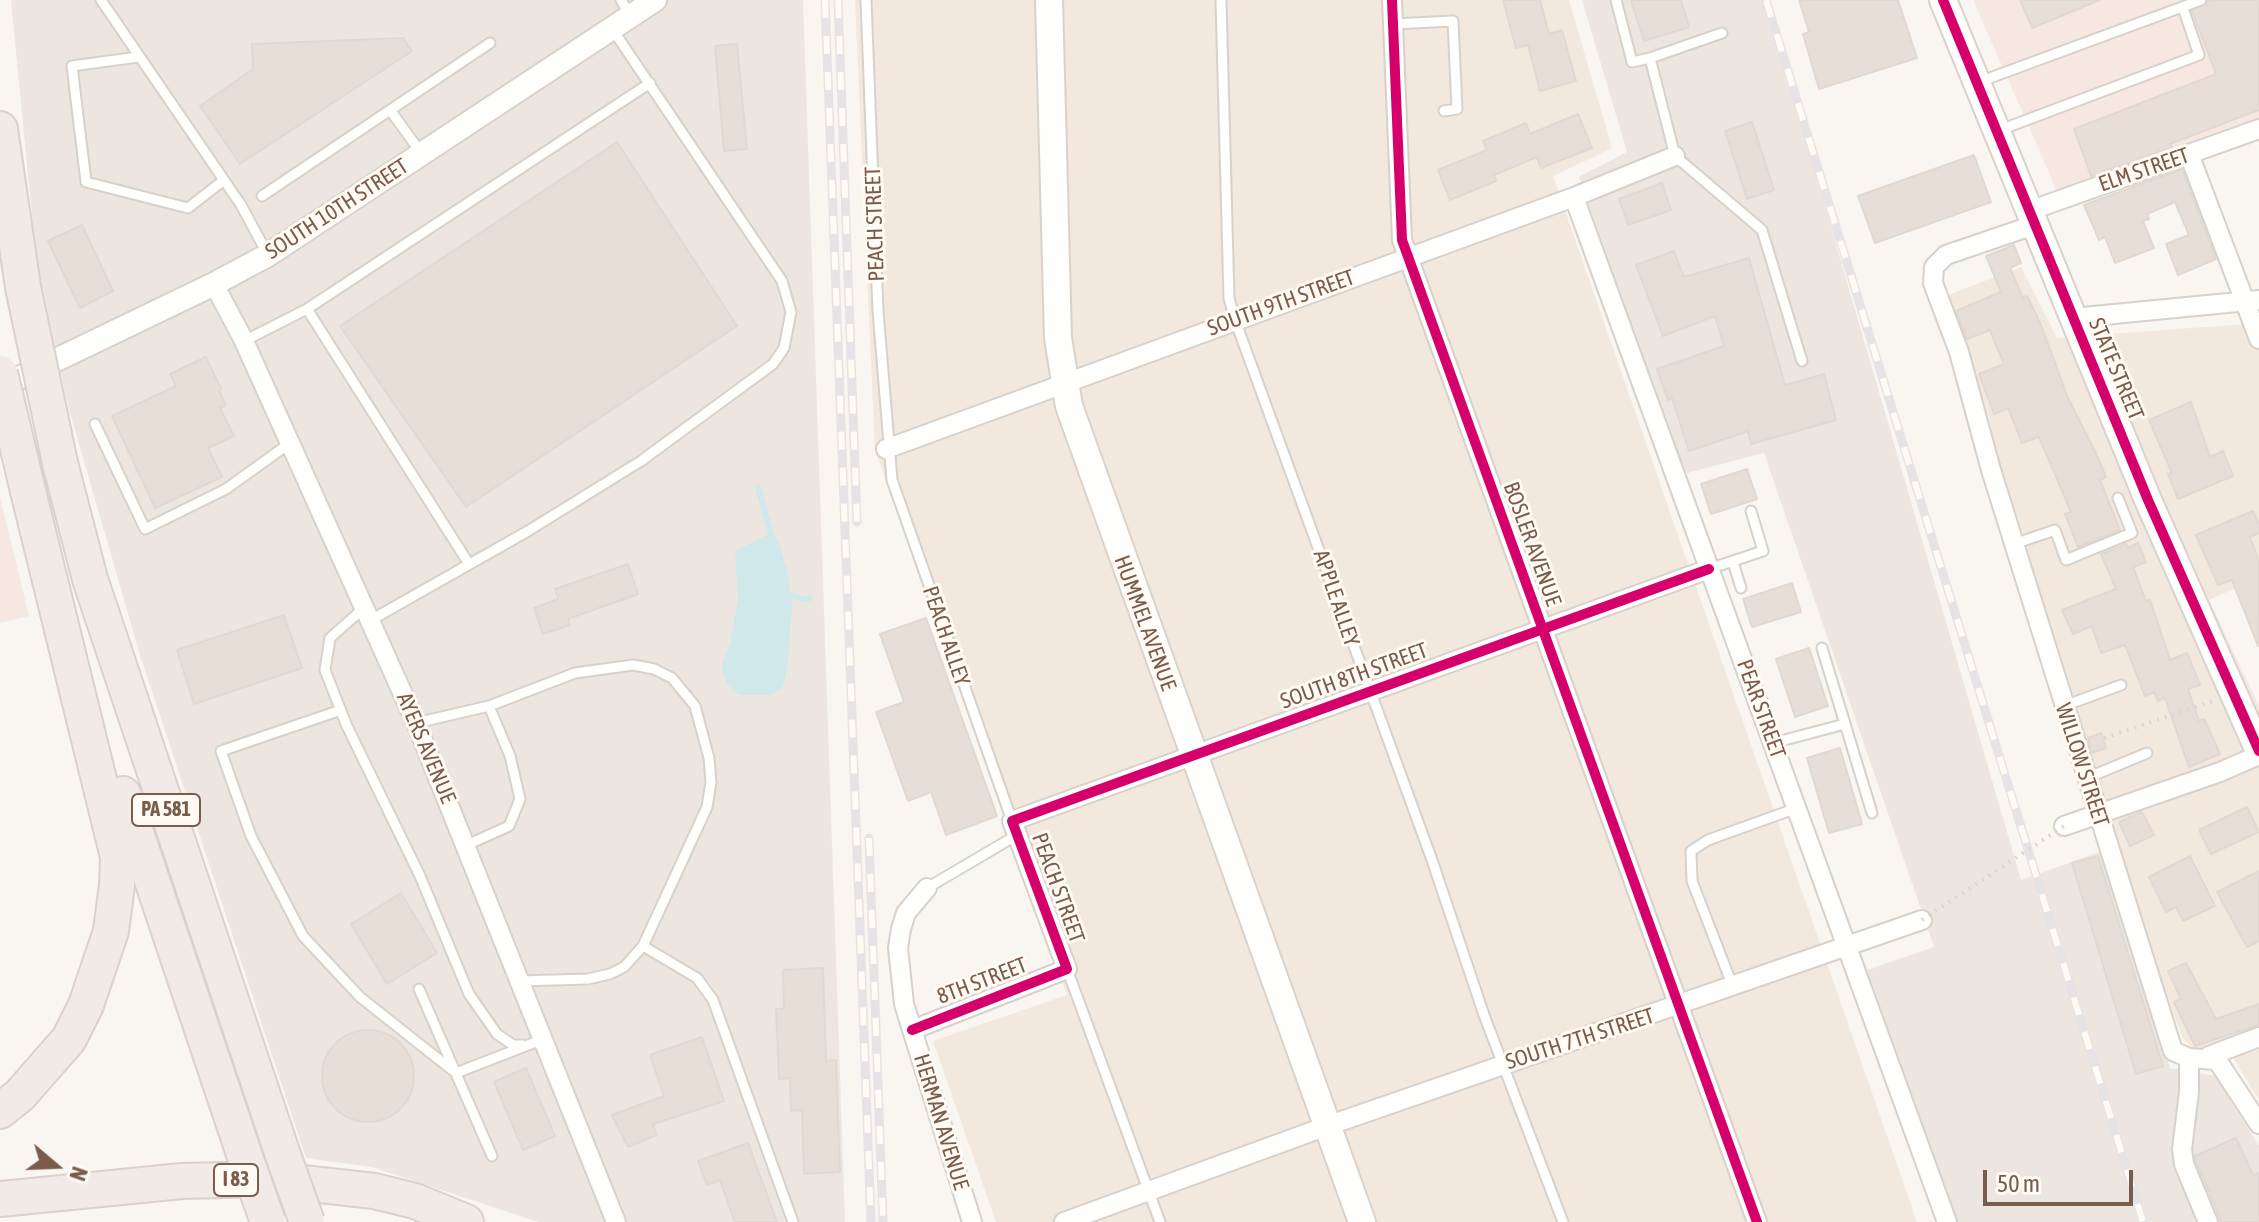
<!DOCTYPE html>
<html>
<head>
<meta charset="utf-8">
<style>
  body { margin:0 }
  #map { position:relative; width:2259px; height:1222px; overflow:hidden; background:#f9f5f0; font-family:"Asap Condensed",sans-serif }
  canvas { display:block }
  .north { position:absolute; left:16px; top:1126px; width:80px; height:80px; -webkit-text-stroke:6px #fffaf3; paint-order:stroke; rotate:109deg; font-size:22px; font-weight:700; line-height:32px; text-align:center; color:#7a5c4d }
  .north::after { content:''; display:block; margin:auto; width:28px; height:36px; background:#7a5c4d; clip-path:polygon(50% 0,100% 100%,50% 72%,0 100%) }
  .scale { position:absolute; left:1983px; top:1170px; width:150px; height:36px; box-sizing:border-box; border:4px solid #7a5c4d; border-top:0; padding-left:10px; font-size:24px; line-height:28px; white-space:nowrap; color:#7a5c4d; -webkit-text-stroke:6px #fffaf3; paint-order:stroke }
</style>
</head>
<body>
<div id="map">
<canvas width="2259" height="1222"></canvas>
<div class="north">N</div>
<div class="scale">50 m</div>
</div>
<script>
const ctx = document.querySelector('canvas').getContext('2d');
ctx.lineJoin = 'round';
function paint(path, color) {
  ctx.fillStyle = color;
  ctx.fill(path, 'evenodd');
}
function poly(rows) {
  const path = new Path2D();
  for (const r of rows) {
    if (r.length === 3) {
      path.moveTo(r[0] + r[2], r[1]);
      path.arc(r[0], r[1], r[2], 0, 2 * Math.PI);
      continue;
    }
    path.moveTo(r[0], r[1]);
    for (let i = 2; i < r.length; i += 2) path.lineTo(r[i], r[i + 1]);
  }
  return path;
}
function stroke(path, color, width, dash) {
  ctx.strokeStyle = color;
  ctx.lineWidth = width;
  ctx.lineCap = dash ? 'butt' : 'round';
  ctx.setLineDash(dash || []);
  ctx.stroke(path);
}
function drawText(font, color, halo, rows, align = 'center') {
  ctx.font = font + ' "Asap Condensed",sans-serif';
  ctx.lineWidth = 6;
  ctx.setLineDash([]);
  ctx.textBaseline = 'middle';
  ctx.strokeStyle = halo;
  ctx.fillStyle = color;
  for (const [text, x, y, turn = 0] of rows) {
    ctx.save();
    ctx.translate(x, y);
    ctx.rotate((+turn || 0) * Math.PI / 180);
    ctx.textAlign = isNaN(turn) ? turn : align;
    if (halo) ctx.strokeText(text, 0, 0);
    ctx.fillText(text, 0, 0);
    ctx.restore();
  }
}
paint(poly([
  [855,0,1569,0,1612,148,1553,176,1917,1222,996,1222,933,1041,1067,995,875,450],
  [2021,267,2057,338,2259,323,2259,578,2209,600,2259,706,2259,1100,2232,1056,2194,1050,2182,1037,2148,943,1997,468,1990,420,1948,295]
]), '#f2e8de');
paint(poly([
  [1973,0,2259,0,2259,122,2058,193],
  [0,497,29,616,0,623]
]), '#f6e8e1');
paint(poly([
  [11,0,803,0,845,1222,538,1222,372,1167,306,1158,140,655,68,406,36,257],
  [1582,0,1765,0,2021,880,2102,851,2170,1068,2215,1076,2259,1146,2259,1222,1957,1222,1867,970,1934,947,1764,453,1683,474,1579,177,1627,152]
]), '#ede5e0');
paint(poly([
  [769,534,779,542,788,576,792,606,788,664,783,687,770,695,739,695,727,684,721,666,730,644,738,600,735,551]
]), '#d0e8ea');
stroke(poly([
  [758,487,774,545],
  [783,592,802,599,810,598]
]), '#d0e8ea', 6);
const building = poly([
  [1503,0,1540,0,1549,34,1562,30,1576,81,1540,91,1528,45,1516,48,1503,0],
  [1631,0,1681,0,1689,27,1644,41,1631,0],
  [1799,0,1898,0,1917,58,1819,89,1803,34,1809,32,1799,0],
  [2020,0,2100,0,2032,28,2020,0],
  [2211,0,2259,0,2259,110,2170,144,2172,147,2091,176,2074,129,2216,74,2192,11,2211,0],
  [403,38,412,51,240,164,200,106,253,69,252,44,403,38],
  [737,44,747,149,724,151,715,46,737,44],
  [1578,114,1592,148,1541,168,1537,157,1494,175,1496,181,1450,200,1438,170,1487,150,1483,141,1526,123,1530,134,1578,114],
  [1752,122,1774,190,1747,199,1725,131,1752,122],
  [617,142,737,326,466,507,340,326,617,142],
  [1974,155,1991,202,1875,243,1858,196,1974,155],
  [2182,169,2216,259,2178,275,2166,244,2189,235,2175,202,2147,214,2149,219,2143,221,2154,248,2115,263,2105,237,2099,240,2084,205,2182,169],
  [1662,183,1671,210,1628,225,1619,199,1662,183],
  [82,225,113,291,80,308,48,241,82,225],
  [2014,245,2021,263,2010,268,2023,298,2027,296,2041,325,2068,398,2096,453,2106,477,2100,480,2120,530,2078,547,2065,514,2071,512,2039,437,2022,443,2008,408,1994,414,1979,374,2004,364,1990,330,1967,339,1956,311,2001,292,1986,256,2014,245],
  [1674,251,1684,277,1749,258,1785,385,1824,374,1836,420,1751,444,1748,431,1689,451,1672,398,1668,400,1657,369,1724,346,1715,316,1663,336,1636,265,1674,251],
  [206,357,221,389,219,391,226,405,220,408,234,436,208,448,222,477,155,508,112,416,176,386,170,374,206,357],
  [2191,402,2210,457,2223,451,2233,476,2178,499,2168,474,2172,473,2149,420,2191,402],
  [1747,469,1757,499,1711,514,1701,484,1747,469],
  [2253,511,2259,524,2259,533,2250,537,2259,561,2258,646,2232,580,2218,585,2196,535,2253,511],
  [2138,543,2146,562,2133,567,2146,601,2150,600,2170,660,2187,653,2200,685,2188,689,2199,721,2204,719,2220,754,2189,767,2165,698,2158,701,2154,692,2145,696,2125,645,2101,653,2092,626,2073,634,2062,610,2116,589,2101,554,2126,544,2128,548,2138,543],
  [628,564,638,594,568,619,570,625,543,634,534,608,558,599,555,589,628,564],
  [1792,583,1801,612,1752,627,1743,599,1792,583],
  [284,615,302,668,194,704,177,650,284,615],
  [926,618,997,816,946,835,931,792,908,801,876,712,904,702,880,634,926,618],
  [1809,648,1828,706,1795,717,1776,659,1809,648],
  [2101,733,2106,748,2092,753,2088,738,2101,733],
  [1840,748,1862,824,1829,833,1807,758,1840,748],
  [2247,807,2259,832,2211,854,2199,830,2247,807],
  [2142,812,2154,835,2130,846,2119,822,2142,812],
  [2098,856,2163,1066,2136,1074,2072,863,2098,856],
  [2190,856,2215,906,2183,921,2176,907,2166,912,2149,877,2190,856],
  [2259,871,2259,941,2247,947,2217,892,2259,871],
  [401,893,437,953,387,984,351,924,401,893],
  [2186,963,2216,1019,2259,1004,2259,1025,2195,1046,2174,1002,2181,999,2168,971,2186,963],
  [823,968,826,1061,836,1060,840,1172,804,1174,802,1110,791,1111,790,1078,779,1079,776,1009,784,1009,783,970,823,968],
  [368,1076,46],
  [702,1037,724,1101,653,1124,656,1135,628,1147,612,1115,664,1096,650,1055,702,1037],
  [526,1068,555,1136,523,1150,494,1082,526,1068],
  [2236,1138,2253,1175,2259,1173,2259,1222,2222,1222,2196,1161,2195,1156,2236,1138],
  [748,1143,777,1222,735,1222,720,1180,707,1185,698,1161,748,1143]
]);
paint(building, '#e6ded7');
stroke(building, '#e2d8d2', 2);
const service = poly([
  [101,0,241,205,268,255],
  [621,0,631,16],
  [866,0,878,311,892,480,1012,821],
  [1221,0,1229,298,1235,320,1432,860,1484,1015,1563,1222],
  [1616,0,1632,62,1650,58,1675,156,1762,230,1802,361],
  [1393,24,1453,21,1457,109,1444,111],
  [138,57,72,66,86,182,188,208,224,180],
  [1650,58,1722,33],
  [1979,82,2201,0],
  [390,110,422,154],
  [2000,130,2199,55,2183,8],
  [262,196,490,43],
  [307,309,469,564],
  [244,341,307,309,650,83],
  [95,424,145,529,226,489,290,443],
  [2014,544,2055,530,2066,560,2132,533,2118,498],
  [1733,562,1741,588],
  [1709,569,1763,551,1751,511],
  [365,607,330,638,325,670,346,724,420,876,469,994,497,1034,513,1045,523,1045],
  [371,620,528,531,641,461,773,364,784,348,791,312,782,281,613,30],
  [1822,648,1872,813],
  [2064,706,2121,685],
  [341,710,221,751,251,836,303,936,360,997,456,1073,541,1040],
  [416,723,489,706,575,673,633,665,654,669,672,678,695,706,709,758,711,782,707,807,643,946,624,967,610,974,588,979,519,981],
  [1773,743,1845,724],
  [2087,778,2147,753],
  [467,845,509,826,520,799,510,756,489,706],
  [927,888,1017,835],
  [643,946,697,978,713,1000,793,1222],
  [1067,969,1160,1222],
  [1733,987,1692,881,1691,851,1708,840,1797,808],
  [419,989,492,1156]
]);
const minor = poly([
  [1392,0,1402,240,1757,1222],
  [2189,154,2259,339],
  [1574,197,1947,1222],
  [2029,211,2259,129],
  [2034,225,1946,255,1934,267,1933,283,1959,352,1991,470,2173,1051,2189,1058,2217,1060,2259,1124],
  [214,284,244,341,416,723,616,1222],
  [2073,318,2259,300],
  [886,449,1574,197,1675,156],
  [2064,826,2220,772,2259,755],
  [927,888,906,913,901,929,898,948,904,1004,972,1222],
  [912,1030,1067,969,1012,821,1709,569],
  [2209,1056,2259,1037],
  [2189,1058,2189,1092,2182,1149,2184,1164,2208,1222],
  [1064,1222,1327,1126,1922,920]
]);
const tertiary = poly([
  [0,387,214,284,268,255,655,0]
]);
const secondary = poly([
  [1049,0,1058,338,1069,406,1362,1222],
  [1943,0,2148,500,2259,751]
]);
const motorway = poly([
  [0,129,23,287],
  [60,463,90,579,283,1155],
  [123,794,244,1154],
  [0,1111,20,1095,69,1039,86,1005,111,931,117,885,118,857,28,491],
  [0,1199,182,1181,267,1179,374,1191,415,1201,466,1222]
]);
stroke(service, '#d7d1cb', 13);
stroke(minor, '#d7d1cb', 22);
stroke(tertiary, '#d7d1cb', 26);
stroke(secondary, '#d9d2cb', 30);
stroke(motorway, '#dad1cc', 38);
stroke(poly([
  [2104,738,2213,701]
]), '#dcd5d0', 4, [2, 6]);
stroke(service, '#fefefd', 9);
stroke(minor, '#fefefd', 18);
stroke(tertiary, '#fefefd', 22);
stroke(secondary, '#fefefd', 26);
stroke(motorway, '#f2eae7', 34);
const rail = poly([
  [825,0,871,1222],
  [838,0,857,522],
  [1766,0,2143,1222],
  [869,838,883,1222]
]);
stroke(rail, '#e6e3e7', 9);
stroke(rail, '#fffaf3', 6, [18]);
const motorwayBridge = poly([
  [23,287,60,463],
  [0,373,28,491],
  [244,1154,268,1222],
  [283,1155,307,1222]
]);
stroke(motorwayBridge, '#dad1cc', 38, []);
stroke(poly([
  [1922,920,2064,826]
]), '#dcd5d0', 4, [2, 6]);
stroke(motorwayBridge, '#f2eae7', 34);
stroke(poly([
  [1392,0,1402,240,1757,1222],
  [1943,0,2148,500,2259,751],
  [912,1030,1067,969,1012,821,1709,569]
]), '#d6006c', 10);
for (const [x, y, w] of [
  [166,810,68],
  [236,1180,44]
]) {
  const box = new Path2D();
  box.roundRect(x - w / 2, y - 16, w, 32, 6);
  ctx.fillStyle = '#fffaf3';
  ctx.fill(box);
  stroke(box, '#7a5c4d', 2);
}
drawText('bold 20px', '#7a5c4d', null, [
  ["PA 581",166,810],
  ["I 83",236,1180]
]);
drawText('22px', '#7a5c4d', '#fffaf3', [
  ["ELM STREET",2144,170,-19],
  ["SOUTH 10TH STREET",337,209,-33],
  ["PEACH STREET",875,224,-92],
  ["SOUTH 9TH STREET",1281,303,-20],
  ["STATE STREET",2116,369,67],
  ["BOSLER AVENUE",1532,544,70],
  ["APPLE ALLEY",1336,598,71],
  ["HUMMEL AVENUE",1145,623,70],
  ["PEACH ALLEY",946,636,71],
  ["SOUTH 8TH STREET",1354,676,-20],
  ["PEAR STREET",1761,709,70],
  ["AYERS AVENUE",426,748,67],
  ["WILLOW STREET",2082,765,72],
  ["PEACH STREET",1058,888,70],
  ["8TH STREET",982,981,-21],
  ["SOUTH 7TH STREET",1580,1039,-18],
  ["HERMAN AVENUE",941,1122,73]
]);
</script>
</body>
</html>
